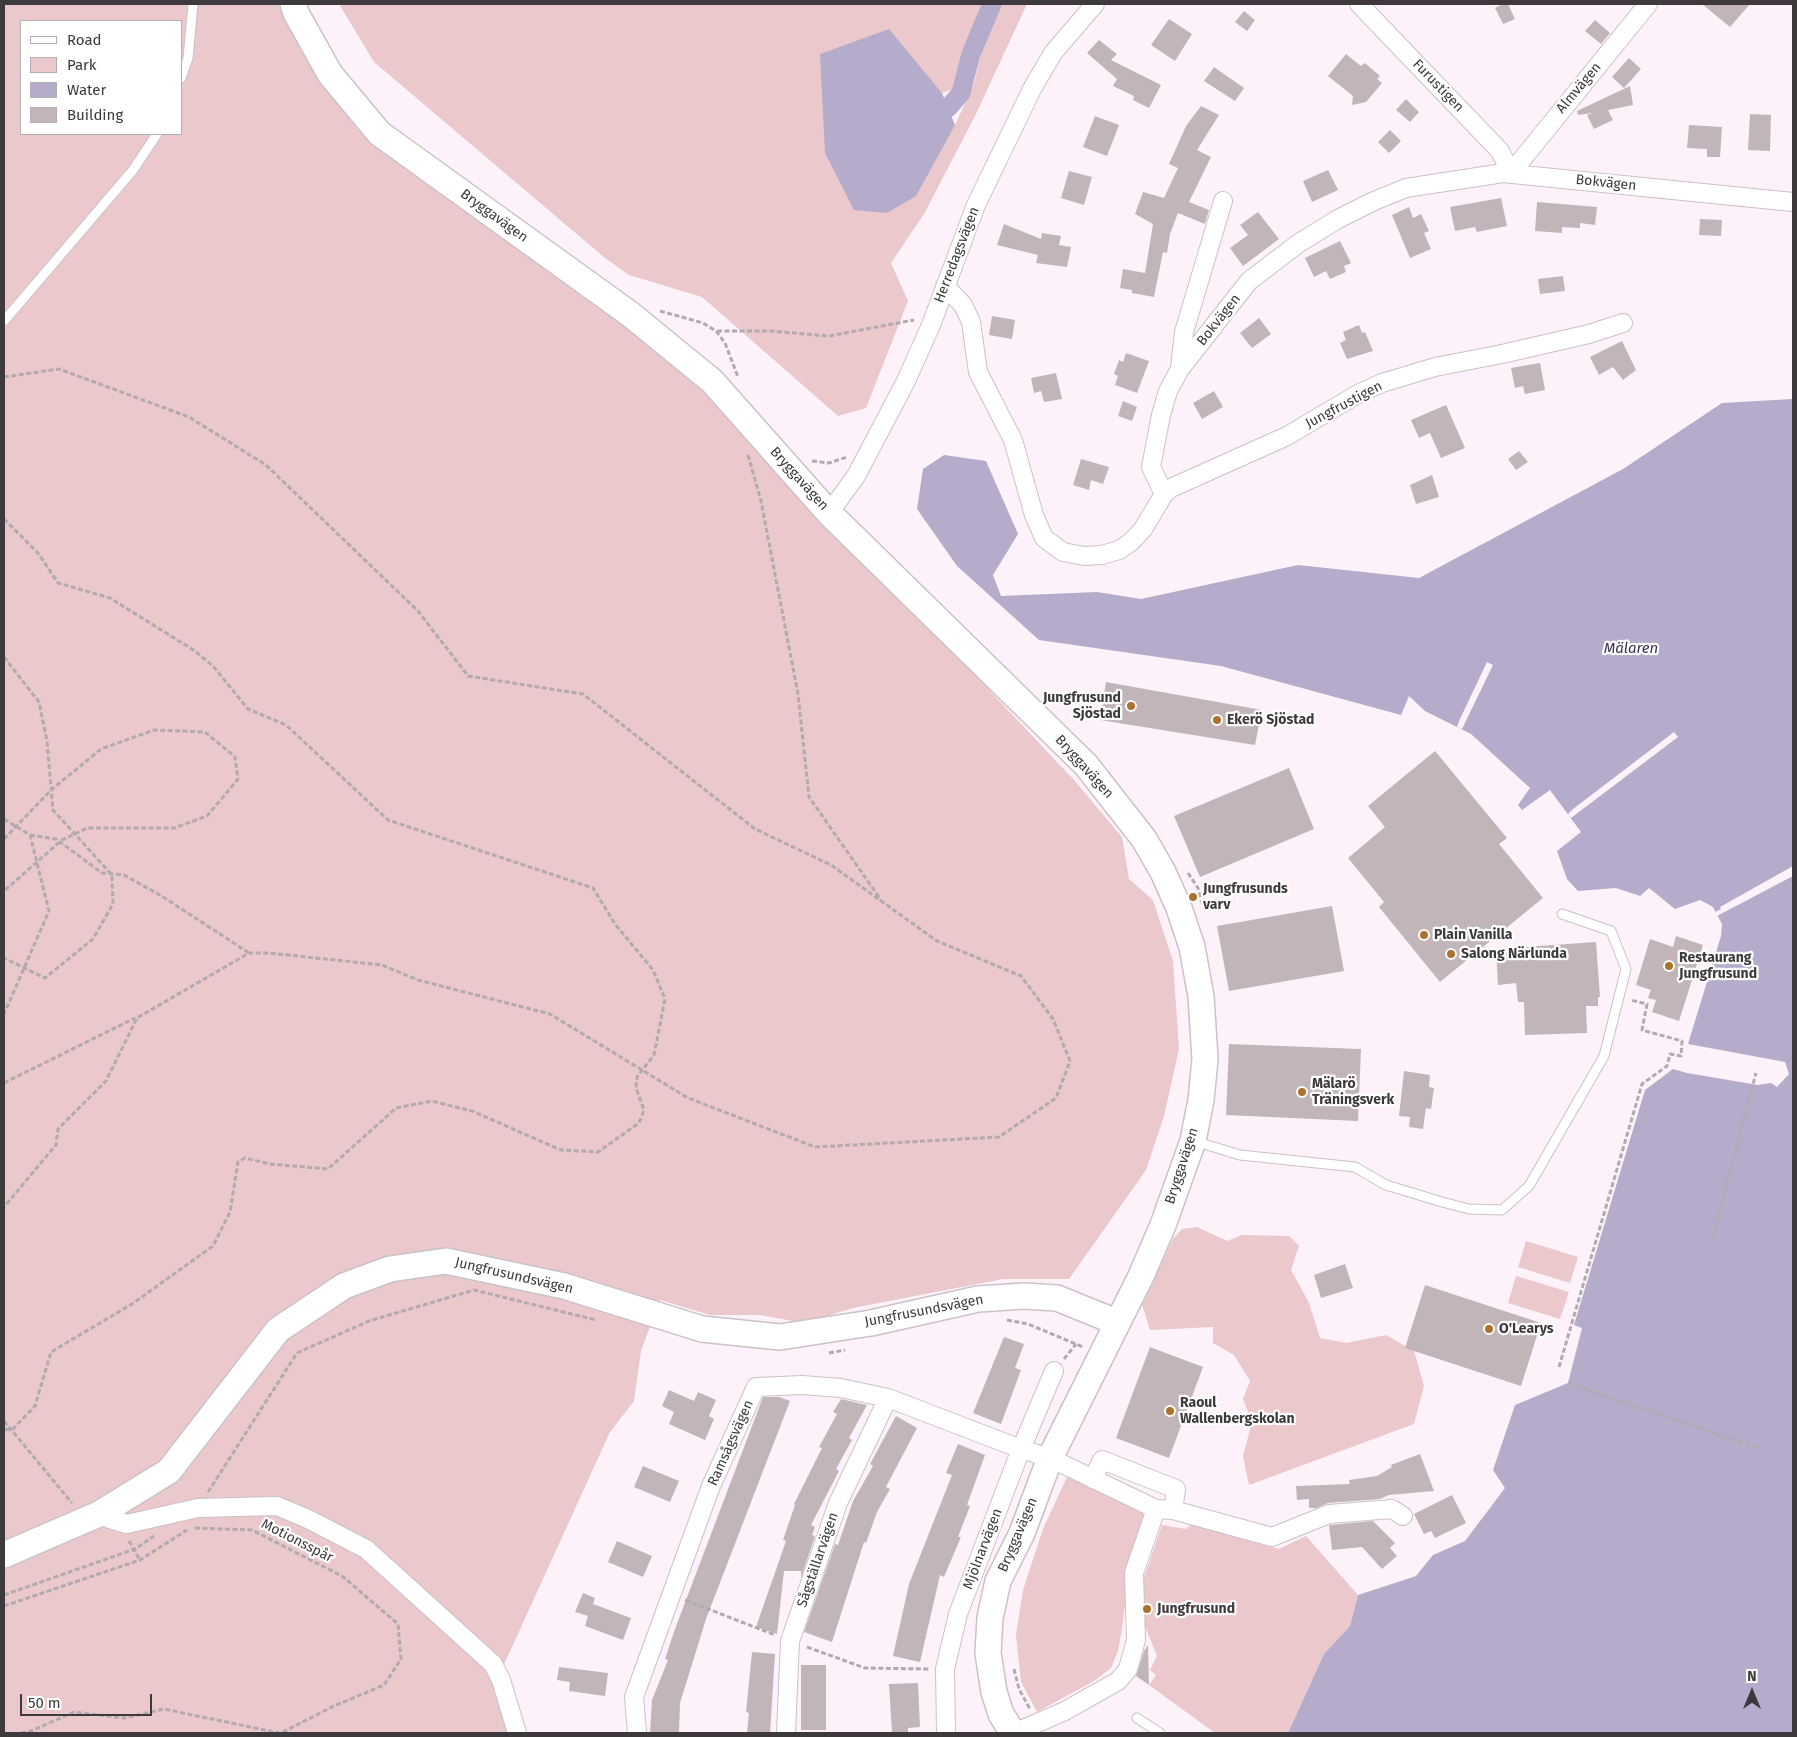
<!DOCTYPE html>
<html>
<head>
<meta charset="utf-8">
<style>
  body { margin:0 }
  #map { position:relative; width:1797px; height:1737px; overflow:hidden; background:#fdf2fa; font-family:"Fira Sans",sans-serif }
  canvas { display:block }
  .frame { position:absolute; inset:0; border:5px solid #3e393d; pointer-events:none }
  .legend { position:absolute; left:20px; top:20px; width:162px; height:115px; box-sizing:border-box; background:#fff; border:1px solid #b2b0b1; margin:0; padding:6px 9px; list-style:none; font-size:15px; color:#3e393d }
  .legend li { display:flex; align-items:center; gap:10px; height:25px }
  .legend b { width:25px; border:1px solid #b2b0b1 }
  .north { position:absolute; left:1727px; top:1667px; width:50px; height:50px; -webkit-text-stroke:4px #fff; paint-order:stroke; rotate:0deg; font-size:14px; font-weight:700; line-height:20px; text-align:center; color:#3e393d }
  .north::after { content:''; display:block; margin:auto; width:18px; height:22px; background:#3e393d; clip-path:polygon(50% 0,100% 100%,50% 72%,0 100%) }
  .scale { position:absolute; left:20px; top:1694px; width:132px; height:22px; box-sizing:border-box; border:2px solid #3e393d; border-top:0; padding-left:6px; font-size:15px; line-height:18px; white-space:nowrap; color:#3e393d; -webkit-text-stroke:4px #fff; paint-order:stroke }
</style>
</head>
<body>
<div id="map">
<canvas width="1797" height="1737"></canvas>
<div class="frame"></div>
<ul class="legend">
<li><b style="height:6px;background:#fff"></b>Road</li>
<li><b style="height:14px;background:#eac8cb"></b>Park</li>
<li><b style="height:14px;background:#b4acca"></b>Water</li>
<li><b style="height:14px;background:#c2b5b9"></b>Building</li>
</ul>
<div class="north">N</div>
<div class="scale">50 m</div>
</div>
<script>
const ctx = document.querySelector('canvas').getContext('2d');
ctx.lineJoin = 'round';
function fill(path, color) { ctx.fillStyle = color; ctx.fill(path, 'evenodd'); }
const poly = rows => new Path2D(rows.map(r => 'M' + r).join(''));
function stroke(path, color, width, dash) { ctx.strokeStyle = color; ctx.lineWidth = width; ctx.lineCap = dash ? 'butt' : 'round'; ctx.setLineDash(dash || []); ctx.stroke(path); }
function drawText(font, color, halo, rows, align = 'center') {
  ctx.font = font + ' "Fira Sans",sans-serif'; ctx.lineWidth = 4.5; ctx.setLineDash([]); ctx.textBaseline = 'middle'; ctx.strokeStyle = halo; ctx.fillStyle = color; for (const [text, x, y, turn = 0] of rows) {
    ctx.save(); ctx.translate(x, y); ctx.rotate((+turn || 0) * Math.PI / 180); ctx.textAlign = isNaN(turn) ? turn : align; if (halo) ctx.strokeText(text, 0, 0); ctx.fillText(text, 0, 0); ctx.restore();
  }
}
const green = poly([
  [4,4,279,4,300,49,356,128,621,320,702,386,1074,780,1122,837,1129,879,1153,900,1173,961,1179,1049,1164,1116,1146,1170,1069,1279,1003,1279,853,1308,804,1323,760,1315,710,1315,660,1300,641,1351,634,1401,610,1432,496,1682,513,1733,4,1733],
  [21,21,181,21,181,134,21,134],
  [339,4,983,4,965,47,958,87,942,93,889,30,955,125,974,84,985,36,1000,4,1027,4,976,114,924,214,891,263,908,301,866,408,838,416,702,297,629,275,605,258,374,62],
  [1197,1227,1227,1241,1242,1235,1289,1236,1299,1246,1291,1270,1309,1303,1320,1338,1346,1343,1386,1335,1414,1351,1424,1386,1414,1424,1249,1485,1243,1456,1252,1422,1243,1399,1250,1381,1234,1355,1213,1343,1213,1327,1150,1330,1142,1304,1173,1239,1182,1229],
  [1526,1241,1578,1257,1570,1283,1518,1267],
  [1516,1276,1569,1292,1560,1319,1508,1303],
  [1067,1477,1148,1512,1147,1524,1131,1553,1122,1629,1118,1651,1111,1668,1094,1681,1037,1712,1021,1682,1016,1635,1023,1590,1043,1529],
  [1191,1524,1279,1549,1306,1536,1358,1595,1350,1626,1324,1654,1288,1733,1215,1733,1149,1685,1156,1675,1150,1670,1157,1656,1142,1619,1142,1583,1162,1525,1186,1529]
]);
const water = poly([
  [889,29,942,93,955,125,916,196,887,213,854,210,825,153,820,54],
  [1793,399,1793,1733,1288,1733,1324,1654,1350,1626,1358,1595,1416,1576,1433,1555,1465,1541,1505,1488,1493,1470,1515,1405,1568,1383,1582,1328,1574,1325,1645,1090,1673,1069,1687,1073,1758,1085,1771,1083,1777,1087,1789,1074,1785,1062,1688,1044,1721,936,1722,924,1713,907,1700,900,1675,909,1649,888,1640,896,1616,888,1578,891,1567,879,1557,851,1581,832,1550,790,1522,810,1518,805,1530,788,1471,734,1425,711,1409,696,1401,715,1221,666,1039,640,957,566,917,509,923,469,944,455,986,461,1018,534,993,575,1001,596,1097,592,1141,599,1298,565,1419,578,1623,469,1722,403]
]);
const pier = poly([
  [1487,662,1493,665,1462,729,1457,727,1460,719],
  [1674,732,1678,737,1571,818,1568,814,1573,809],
  [1793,866,1793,876,1717,916,1715,912,1721,909,1720,907]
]);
const canal = poly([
  [948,108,961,93,971,54,992,4]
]);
const building = poly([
  [1503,4,1508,4,1515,19,1503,24,1495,8],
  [1702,4,1750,4,1730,27],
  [1244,11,1255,20,1247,31,1235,22],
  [1169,19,1192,34,1175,61,1151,45],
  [1595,20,1610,33,1601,44,1585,31],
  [1099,40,1117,54,1111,60,1161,85,1149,108,1133,100,1134,96,1113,86,1117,79,1087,53],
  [1346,54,1361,66,1365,63,1380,76,1377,79,1382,83,1366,102,1352,105,1353,96,1328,76],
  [1629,58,1641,69,1624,88,1612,77],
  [1214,67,1244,88,1235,101,1204,81],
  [1630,86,1633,105,1608,110,1613,120,1594,129,1587,115,1593,113,1578,115,1577,111],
  [1406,99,1419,112,1410,122,1396,110],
  [1201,106,1219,115,1197,150,1211,157,1189,202,1209,210,1205,224,1178,213,1170,234,1167,253,1163,252,1154,297,1132,293,1132,290,1120,288,1123,269,1145,273,1153,224,1135,214,1143,192,1164,198,1178,168,1169,164,1186,126],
  [1750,114,1771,115,1770,151,1748,150],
  [1095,116,1119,125,1107,156,1083,147],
  [1689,125,1722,127,1720,157,1707,157,1707,149,1687,148],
  [1390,130,1401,141,1389,153,1378,142],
  [1328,170,1338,190,1312,202,1303,181],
  [1069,171,1092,177,1084,205,1061,198],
  [1501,198,1507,226,1477,232,1475,227,1455,231,1450,207],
  [1537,202,1597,207,1595,225,1580,223,1580,228,1562,227,1562,233,1535,231],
  [1409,207,1413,218,1421,214,1429,231,1424,233,1431,249,1410,258,1392,215],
  [1258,212,1279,239,1243,266,1230,248,1248,235,1240,225],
  [1700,219,1722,220,1721,236,1699,235],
  [1004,224,1041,239,1042,233,1061,236,1059,245,1071,247,1067,267,1036,263,1038,255,997,245],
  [1340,241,1351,263,1344,266,1346,272,1330,279,1326,271,1314,277,1305,258],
  [1563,276,1565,291,1540,294,1538,279],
  [992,316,1015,320,1012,339,989,335],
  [1259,318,1271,334,1252,348,1240,333],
  [1359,325,1362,333,1365,332,1373,351,1347,359,1340,343,1346,340,1343,332],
  [1622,341,1636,370,1623,380,1613,367,1599,375,1590,357],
  [1126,353,1149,361,1137,393,1115,385,1118,376,1114,374,1119,360,1123,362],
  [1540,363,1545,390,1525,394,1523,386,1515,388,1511,368],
  [1056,373,1062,399,1044,402,1041,391,1034,393,1031,378],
  [1214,391,1223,407,1202,419,1193,403],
  [1123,401,1137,407,1132,421,1118,416],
  [1446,405,1465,448,1441,458,1430,433,1419,438,1411,420],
  [1519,451,1528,462,1516,470,1508,459],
  [1081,459,1109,467,1103,484,1091,480,1089,490,1073,485],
  [1432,475,1439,497,1416,504,1410,485],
  [1106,682,1262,710,1255,745,1100,720],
  [1435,751,1507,838,1499,844,1543,898,1440,982,1379,907,1384,902,1348,858,1385,827,1368,806],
  [1289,768,1314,829,1200,877,1174,816],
  [1332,906,1344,971,1229,991,1217,926],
  [1676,936,1703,945,1679,1021,1652,1012,1656,1000,1648,998,1651,990,1636,985,1650,939,1673,947],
  [1596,942,1600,997,1598,997,1598,1006,1586,1006,1587,1033,1525,1035,1524,1002,1518,1002,1516,983,1498,985,1496,949],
  [1229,1044,1361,1049,1358,1121,1226,1115],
  [1404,1071,1430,1075,1429,1087,1434,1088,1431,1109,1426,1108,1423,1129,1409,1127,1410,1117,1399,1116],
  [1345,1264,1353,1288,1321,1298,1314,1275],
  [1425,1285,1541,1323,1521,1386,1405,1348],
  [1004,1337,1024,1344,1015,1368,1021,1370,1001,1424,973,1413],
  [1150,1347,1203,1367,1169,1458,1116,1438],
  [669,1390,694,1401,698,1392,716,1400,709,1416,714,1419,705,1440,669,1424,674,1412,662,1406],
  [763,1397,779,1397,790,1401,706,1619,680,1703,679,1733,650,1733,652,1700,668,1660,665,1659,675,1629],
  [841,1399,867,1405,849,1438,852,1440,836,1469,839,1471,811,1525,815,1527,812,1535,815,1536,801,1578,801,1571,784,1571,777,1634,756,1627,786,1541,783,1540,795,1505,794,1504,822,1448,819,1447,837,1414,833,1412],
  [896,1416,917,1428,886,1487,890,1489,877,1512,866,1543,864,1542,832,1642,804,1632,835,1544,838,1545,853,1501,873,1466,870,1464],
  [958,1444,985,1455,967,1505,970,1506,958,1537,961,1537,944,1577,940,1575,920,1662,893,1656,909,1584,952,1475,946,1473],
  [1420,1454,1434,1491,1389,1495,1380,1499,1328,1503,1317,1508,1309,1508,1309,1499,1297,1500,1296,1486,1350,1484,1349,1480,1377,1476,1392,1467,1391,1465],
  [643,1466,679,1481,670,1502,634,1487],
  [1452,1495,1466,1523,1435,1538,1431,1531,1424,1534,1414,1514],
  [1373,1521,1395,1543,1390,1548,1397,1556,1382,1569,1362,1547,1332,1550,1329,1525],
  [617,1541,652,1556,643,1577,608,1562],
  [583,1593,595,1598,593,1604,631,1618,623,1640,585,1626,588,1616,575,1612],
  [1148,1645,1149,1685,1136,1676,1144,1651],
  [752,1652,775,1654,770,1733,747,1733,749,1713,746,1712],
  [801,1665,826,1665,826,1730,801,1730],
  [559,1667,608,1673,605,1696,569,1691,570,1682,557,1680],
  [918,1683,920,1727,908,1728,908,1733,892,1733,889,1684]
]);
const path = poly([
  [660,311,703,323,716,331,725,343,738,377],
  [717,331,770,331,829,336,914,320],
  [4,377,59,369,189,417,266,465,418,611,468,676,583,694,755,829,831,865,937,941,1021,976,1053,1019,1070,1061,1056,1098,999,1137,815,1147,688,1098,550,1014,418,980,382,965,269,953,249,953,137,1018,106,1081,58,1129,56,1145,4,1207],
  [748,455,761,501,798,694,809,797,881,900],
  [812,461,829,463,847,457],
  [4,519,38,553,58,583,110,598,195,651,213,666,248,709,286,725,388,820,593,888,615,924,653,970,665,999,654,1055,637,1077,636,1088,644,1110,639,1123,598,1152,561,1150,472,1111,432,1101,396,1108,328,1169,270,1164,245,1158,238,1162,230,1212,213,1246,132,1304,51,1352,35,1406,12,1430,4,1429],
  [4,657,39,702,47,741,53,810,112,875,113,904,93,939,45,978,4,958],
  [4,819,30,835,49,911,4,1014],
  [30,835,56,839,102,873,124,875,160,895,249,953],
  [4,839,51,790,101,749,154,730,205,732,235,757,238,779,207,816,174,828,87,828,62,840,4,891],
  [1188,873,1198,888,1202,903],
  [4,1083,135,1018],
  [1713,1236,1756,1073],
  [1007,1320,1028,1324,1083,1347],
  [829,1353,845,1350],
  [1064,1359,1076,1344],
  [1559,1367,1642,1084,1667,1066,1670,1054,1681,1056,1682,1041,1642,1030,1647,1004,1630,1000],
  [1568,1383,1760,1449],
  [4,1421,72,1503],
  [208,1492,297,1353,369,1321,474,1290,596,1320],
  [195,1528,252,1530,342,1576,398,1624,401,1659,384,1685,334,1706,281,1733],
  [129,1541,140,1560],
  [4,1595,135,1549,154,1536],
  [685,1600,775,1635],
  [4,1606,140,1560,187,1530],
  [807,1647,865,1668,929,1669],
  [1014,1669,1019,1689,1030,1709],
  [21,1733,31,1731,74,1712,124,1718,164,1709,279,1733]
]);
const lane = poly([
  [181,78,188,58,193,4],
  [4,321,133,170,157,134],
  [1194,1141,1240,1155,1355,1167,1386,1185,1442,1202,1469,1209,1502,1210,1529,1186,1604,1056,1626,969,1611,931,1562,914],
  [1137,1718,1160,1733]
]);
const street = poly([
  [1359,4,1500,151,1511,173,1648,4],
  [945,286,963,305,971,322,978,372,1013,440,1034,515,1044,538,1063,552,1084,556,1102,555,1119,550,1131,542,1143,529,1164,494,1171,488,1287,436,1358,394,1382,383,1435,367,1502,354,1589,334,1623,323],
  [1180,368,1184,332,1223,201],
  [1164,494,1151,467,1161,415,1168,391,1180,369,1249,281,1299,243,1338,219,1374,201,1406,188,1503,173,1793,202],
  [829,513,856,476,906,381,931,325,976,205,1032,89,1053,53,1095,4],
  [1093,1479,1102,1460,1176,1489,1173,1510],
  [106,1510,110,1519,127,1524,198,1508,277,1506,308,1519,366,1549,493,1664,501,1680,517,1733],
  [637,1733,634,1697,711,1486,756,1387,802,1385,841,1388,888,1398,1021,1449,1050,1458,1156,1509,1173,1510,1272,1537,1329,1514,1392,1509,1403,1516],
  [786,1733,790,1641,838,1503,888,1398],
  [946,1733,945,1669,958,1614,1021,1449,1054,1371],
  [1014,1733,1065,1711,1118,1681,1128,1669,1136,1640,1134,1573,1156,1509]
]);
const secondary = poly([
  [293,4,296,13,330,74,379,133,630,314,712,381,829,513,1086,765,1144,839,1163,872,1179,908,1192,947,1201,996,1205,1059,1201,1100,1193,1141,1163,1225,1141,1276,1050,1458,1022,1533,998,1581,990,1618,988,1653,994,1692,1001,1714,1013,1733],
  [4,1555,99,1514,169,1471,278,1330,344,1286,390,1269,446,1261,564,1286,702,1329,780,1337,871,1323,978,1299,1024,1296,1057,1298,1116,1322]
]);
const markers = [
  [1131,706,5,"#a9732e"],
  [1217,720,5,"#a9732e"],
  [1193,897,5,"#a9732e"],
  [1424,935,5,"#a9732e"],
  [1451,954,5,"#a9732e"],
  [1669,966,5,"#a9732e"],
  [1302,1092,5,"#a9732e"],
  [1489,1329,5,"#a9732e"],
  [1170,1411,5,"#a9732e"],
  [1147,1609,5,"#a9732e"]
];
const streetNames = [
  ["Furustigen",1438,86,46],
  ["Almvägen",1579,88,-50],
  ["Bokvägen",1606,183,6],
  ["Bryggavägen",494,216,36],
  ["Herredagsvägen",957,255,-69],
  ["Bokvägen",1219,320,-52],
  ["Jungfrustigen",1344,405,-28],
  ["Bryggavägen",799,479,48],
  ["Bryggavägen",1084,767,48],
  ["Bryggavägen",1182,1166,-72],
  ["Jungfrusundsvägen",514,1276,13],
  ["Jungfrusundsvägen",924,1311,-11],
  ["Ramsågsvägen",731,1443,-66],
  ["Bryggavägen",1018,1535,-67],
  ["Motionsspår",297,1541,27],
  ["Mjölnarvägen",983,1549,-69],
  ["Sågställarvägen",818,1560,-71]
];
const poiNames = [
  ["Jungfrusund",1121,698,"right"],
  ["Sjöstad",1121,714,"right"],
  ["Ekerö Sjöstad",1227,720],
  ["Jungfrusunds",1203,889],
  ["varv",1203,905],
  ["Plain Vanilla",1434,935],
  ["Salong Närlunda",1461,954],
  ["Restaurang",1679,958],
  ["Jungfrusund",1679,974],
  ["Mälarö",1312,1084],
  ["Träningsverk",1312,1100],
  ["O'Learys",1499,1329],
  ["Raoul",1180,1403],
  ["Wallenbergskolan",1180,1419],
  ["Jungfrusund",1157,1609]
];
const waterNames = [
  ["Mälaren",1631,649]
];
fill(green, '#eac8cb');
fill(water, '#b4acca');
fill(pier, '#fdf2fa');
stroke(canal, '#b4acca', 19);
fill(building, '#c2b5b9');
stroke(lane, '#cbc1c8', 11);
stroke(street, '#cbc1c8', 20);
stroke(secondary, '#cbc1c8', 28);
stroke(path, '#b3aab0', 3, [5, 2.5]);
stroke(lane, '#fff', 9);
stroke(street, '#fff', 18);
stroke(secondary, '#fff', 25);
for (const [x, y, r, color] of markers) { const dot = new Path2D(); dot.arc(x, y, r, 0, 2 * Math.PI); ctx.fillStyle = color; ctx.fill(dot); stroke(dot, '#fff', 2); }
drawText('14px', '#3e393d', '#fff', streetNames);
drawText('bold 14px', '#3e393d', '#fff', poiNames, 'left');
drawText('italic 15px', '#3d2f59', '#fff', waterNames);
</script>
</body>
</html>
